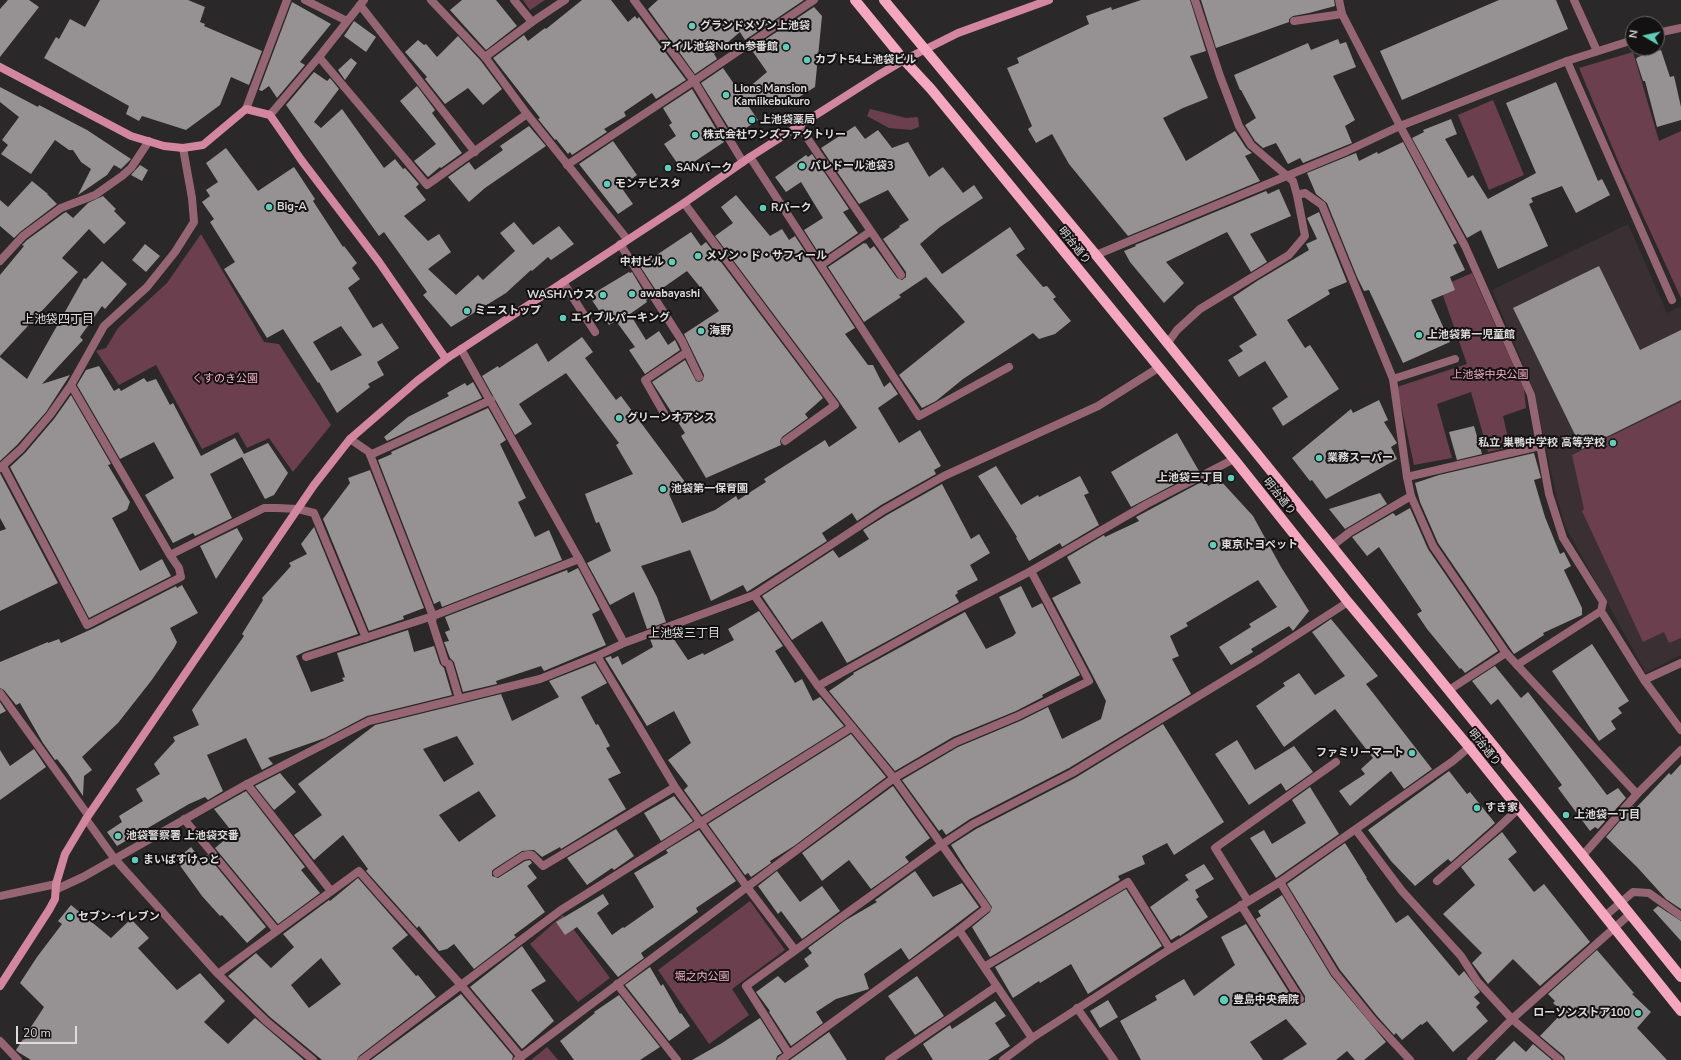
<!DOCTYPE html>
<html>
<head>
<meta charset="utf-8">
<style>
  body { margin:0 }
  #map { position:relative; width:1681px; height:1060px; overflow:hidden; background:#2b2829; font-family:"Nunito Sans",sans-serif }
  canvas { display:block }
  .north { position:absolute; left:1625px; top:16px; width:40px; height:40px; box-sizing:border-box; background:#131112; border:1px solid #646263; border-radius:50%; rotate:279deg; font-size:11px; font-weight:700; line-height:16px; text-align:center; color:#dedcdd }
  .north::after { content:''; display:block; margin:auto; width:14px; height:18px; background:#5eceb8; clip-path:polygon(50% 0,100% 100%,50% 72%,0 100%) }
  .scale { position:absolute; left:16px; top:1026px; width:61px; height:18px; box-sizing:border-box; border:2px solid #dedcdd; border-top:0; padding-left:5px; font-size:12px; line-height:14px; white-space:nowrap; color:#dedcdd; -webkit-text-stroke:3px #131112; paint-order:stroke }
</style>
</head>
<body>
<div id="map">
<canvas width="1681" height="1060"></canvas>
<div class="north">N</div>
<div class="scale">20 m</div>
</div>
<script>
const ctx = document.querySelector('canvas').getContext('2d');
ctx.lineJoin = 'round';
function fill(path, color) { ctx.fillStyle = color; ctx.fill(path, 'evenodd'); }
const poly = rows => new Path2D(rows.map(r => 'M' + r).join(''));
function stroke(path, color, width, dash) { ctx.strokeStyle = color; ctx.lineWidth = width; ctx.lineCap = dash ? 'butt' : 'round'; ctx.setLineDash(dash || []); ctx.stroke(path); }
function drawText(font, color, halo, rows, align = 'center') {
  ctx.font = font + ' "Nunito Sans","Noto Sans JP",sans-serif'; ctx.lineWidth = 4; ctx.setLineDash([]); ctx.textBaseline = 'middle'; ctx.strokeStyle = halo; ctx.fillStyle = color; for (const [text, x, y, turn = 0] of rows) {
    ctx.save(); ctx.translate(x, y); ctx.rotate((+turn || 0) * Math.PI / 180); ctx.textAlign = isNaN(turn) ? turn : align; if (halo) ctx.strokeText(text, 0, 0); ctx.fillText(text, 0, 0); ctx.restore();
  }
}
const built = poly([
  [1628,224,1667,313,1681,306,1681,655,1646,673,1565,526,1556,495,1534,391,1492,290]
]);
const green = poly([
  [523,0,545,0,530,10],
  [1633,52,1659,141,1681,131,1681,298,1621,168,1579,68],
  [1493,100,1524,175,1489,190,1458,115],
  [870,109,906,118,918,117,919,127,911,130,889,128,867,116],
  [201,234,264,342,279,344,331,425,293,472,269,438,247,448,238,432,202,449,156,365,119,385,96,351,106,348,118,328,167,283],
  [1472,273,1524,389,1526,408,1503,416,1510,447,1488,452,1471,392,1437,404,1452,458,1414,465,1397,387,1467,364,1440,287],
  [1681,402,1681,638,1669,643,1664,632,1643,642,1582,511,1584,509,1572,455],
  [750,901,785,950,732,989,749,1015,709,1044,658,970],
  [563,915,610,978,578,1002,530,944],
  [547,1047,558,1060,531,1060]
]);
const building = poly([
  [8,0,29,0,39,7,0,57,0,9],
  [100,0,188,0,205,7,200,22,205,24,204,26,262,51,249,85,231,77,220,105,186,130,142,116,139,121,126,114,129,106,44,58,56,37,59,39,70,19,85,27],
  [462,0,496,0,517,26,486,50,450,10],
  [582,0,611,0,628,22,635,16,637,19,639,17,686,80,656,99,652,93,624,112,626,116,604,129,607,132,572,155,570,152,568,154,556,139,555,140,538,119,540,118,493,58,524,35,528,41,545,28,546,29],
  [658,0,804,0,745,40,740,32,714,54,717,59,695,74,648,9],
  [1141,0,1190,0,1206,51,1190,56,1208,98,1183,108,1163,118,1186,161,1235,131,1246,148,1252,153,1245,156,1260,181,1128,236,1069,164,1052,134,1036,143,1028,129,1032,126,1007,68,1019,63,1017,58,1089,24,1086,16,1111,7,1112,10],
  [1201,0,1334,0,1335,6,1309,13,1293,16,1289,19,1289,22,1216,48],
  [1499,0,1556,0,1568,29,1402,100,1380,51],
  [292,2,331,24,300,62,305,65,277,98,269,86,262,91,259,90],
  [814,7,822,16,815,87,791,102,777,105,743,98,758,120,734,136,701,83,723,68,741,94,767,72,751,49],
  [354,21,376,37,366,52,344,36],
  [458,36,481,61,502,89,483,105,468,88,445,104,425,79,427,77,405,52,418,40,424,45,426,44,437,57],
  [1338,39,1340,44,1346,42,1356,67,1333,76,1355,120,1345,126,1352,143,1303,163,1300,158,1288,164,1276,143,1263,148,1255,141,1245,125,1256,118,1241,90,1240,90,1234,75,1308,43,1311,50],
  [1661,50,1670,77,1674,76,1681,107,1681,120,1657,127,1645,81,1643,81,1636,59,1638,57],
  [351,58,357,63,345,80,338,70],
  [314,72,327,81,330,78,339,89,314,122,321,128,342,109,384,168,395,159,403,169,405,168,419,184,416,187,426,200,404,216,428,241,439,234,451,252,428,269,456,295,478,275,483,280,515,251,500,233,514,222,533,245,559,226,574,244,551,260,548,257,532,271,531,270,506,293,451,327,423,295,427,292,384,232,379,236,286,105],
  [1556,82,1598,181,1602,179,1610,195,1576,213,1562,186,1531,198,1533,202,1529,204,1548,246,1498,269,1481,230,1467,238,1412,138,1424,132,1423,130,1451,119,1457,134,1445,139,1468,178,1473,175,1488,199,1536,173,1506,103],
  [417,86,435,110,432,113,462,153,441,168,440,167,428,177,414,161,436,144,400,101],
  [0,87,38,107,39,105,87,130,131,159,121,169,114,165,107,175,78,195,91,169,81,162,73,150,69,150,55,140,31,174,1,154,8,145,2,140,19,117,0,102],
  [692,89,724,142,682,170,664,144,676,136,669,125,672,123,663,108],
  [529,126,546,146,485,188,469,202,448,177,469,162,475,170,503,150,500,146],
  [855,126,865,139,878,130,892,148,908,142,929,177,943,167,963,193,974,185,983,198,940,227,920,244,942,274,1010,227,1025,249,1016,255,1043,287,1047,286,1056,297,1053,299,1071,321,1055,334,1039,339,1033,333,963,379,936,401,922,408,899,375,965,322,926,277,899,295,901,297,864,322,828,267,864,243,865,244,866,243,870,249,874,246,897,278,902,280,906,277,906,272,883,239,900,227,899,226,909,220,888,190,859,204,821,148],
  [613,141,637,175,621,187,633,204,618,214,579,164],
  [1403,142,1457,243,1453,245,1465,270,1450,277,1455,290,1431,300,1450,342,1403,363,1369,290,1364,291,1357,277,1327,203,1316,194,1307,173,1356,153,1359,161,1377,152,1378,154],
  [226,148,258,191,294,167,315,199,313,201,343,247,344,246,357,263,352,268,360,279,348,288,373,328,382,323,399,348,377,362,384,375,368,384,370,387,337,413,319,382,318,383,283,329,267,338,224,269,235,262,210,222,214,219,202,202,210,196,206,190,218,182,206,163],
  [341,326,362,355,331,371,313,342],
  [812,154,849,209,843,212,858,233,822,258,804,230,823,218,801,182,786,192,775,177,806,155,808,157],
  [140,165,148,170,142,181,131,175],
  [32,181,48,194,47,194,57,204,20,232,14,238,0,226,0,200,8,207],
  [1279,189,1291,216,1250,234,1267,262,1251,272,1227,232,1166,262,1184,283,1164,303,1130,262,1124,251,1136,246,1135,245,1266,191,1268,194],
  [736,195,770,236,782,229,789,240,795,236,855,328,845,334,868,365,873,365,884,387,890,382,898,394,878,408,899,443,920,430,941,466,934,470,936,474,881,505,857,521,852,513,822,533,827,541,747,592,743,585,711,601,690,550,641,566,657,597,666,622,647,629,634,592,610,605,587,563,611,551,599,522,596,523,585,494,633,474,616,445,619,443,566,373,519,404,532,424,515,435,482,376,498,366,499,368,537,343,548,362,582,337,593,352,585,358,616,400,621,396,688,486,669,494,682,523,715,510,736,496,738,500,766,482,764,479,825,440,829,447,857,428,838,400,715,236,733,223,721,207],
  [103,196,116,209,114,211,126,223,104,244,89,229,62,258,78,272,0,356,0,275,24,246,22,245,27,240,64,213,66,212,73,218,88,203],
  [1319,212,1347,282,1328,290,1330,294,1287,320,1305,348,1310,345,1339,389,1283,426,1272,408,1288,397,1265,361,1239,377,1228,360,1243,351,1239,346,1257,335,1233,297,1257,281,1309,250,1306,244,1317,239,1307,218],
  [691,232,701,246,706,242,823,398,805,414,808,418,782,437,780,441,781,445,706,478,681,436,685,433,652,382,685,360,696,381,699,382,703,380,704,375,684,334,719,311,701,286,700,287,687,271,657,292,640,266],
  [145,244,160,256,146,272,132,260],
  [102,261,127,284,105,309,102,306,80,337,83,340,42,384,70,375,46,412,17,445,0,461,0,357,27,379,84,278,86,279],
  [1599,266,1640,350,1681,330,1681,400,1582,449,1513,308],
  [629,272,630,273,632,272,648,299,646,300,647,302,630,314,646,340,659,331,668,345,675,340,680,350,645,374,629,350,635,347,616,321,609,325,589,296],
  [99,366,114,391,119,388,121,391,144,378,147,382,156,379,170,405,173,403,201,456,235,438,244,454,268,443,288,473,274,495,265,499,242,457,210,474,232,518,195,536,193,533,173,543,145,495,174,478,154,442,120,459,77,385,86,370],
  [473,382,482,398,387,441,384,437,408,417,449,396,447,393,465,383,467,386],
  [71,395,111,464,108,465,130,502,127,510,112,518,140,571,162,559,171,576,89,618,10,467,25,453,54,419],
  [1379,400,1388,420,1384,422,1397,443,1391,447,1397,459,1326,499,1312,480,1310,481,1292,458,1351,409,1353,413],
  [488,408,506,440,500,444,526,498,518,502,535,537,549,530,562,560,442,607,440,601,434,604,378,460,392,454,391,452],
  [1474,426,1482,454,1457,460,1449,432],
  [1177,433,1199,471,1131,507,1111,472],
  [1534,453,1541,478,1534,480,1545,517,1560,554,1564,552,1571,566,1564,570,1582,608,1582,615,1543,633,1544,635,1514,654,1438,543,1420,502,1415,483,1439,475],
  [996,466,1021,505,1038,495,1039,497,1080,476,1089,493,1084,495,1099,525,1062,547,1060,543,1029,561,1016,538,1017,537,978,476],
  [370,470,424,608,403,616,404,619,369,631,323,519,350,483,348,478],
  [0,473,58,583,0,611,0,531,6,529,0,518],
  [1205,480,1208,486,1220,480,1253,516,1281,567,1309,611,1293,631,1289,626,1251,649,1253,652,1231,665,1219,647,1251,627,1249,624,1277,607,1258,580,1186,623,1188,626,1170,636,1179,656,1172,659,1191,694,1069,768,970,819,946,835,942,829,939,831,902,780,958,747,1020,721,1048,707,1062,739,1101,719,1106,701,1052,598,1081,583,1067,557,1104,535,1105,537,1139,521,1136,517],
  [942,484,971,539,979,534,990,553,970,565,978,580,957,591,958,593,955,595,959,602,847,663,822,621,792,640,762,596,833,550,839,558,869,539,863,530,887,515],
  [1380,493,1387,504,1345,529,1329,509],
  [1410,508,1428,549,1498,651,1465,673,1461,668,1460,669,1427,629,1417,614,1422,611,1379,547,1367,556,1352,537,1393,513,1396,516],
  [314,527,358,634,304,652,296,656,311,692,344,681,342,678,345,677,337,653,408,630,414,652,434,646,440,664,444,668,452,695,367,716,325,738,268,758,273,764,262,770,246,738,207,755,223,791,208,800,205,797,189,804,117,846,107,832,122,822,119,816,143,801,136,789,160,774,154,764,175,741,173,737,199,725,192,710,244,636,242,634,263,600,262,598,291,566,289,563,307,554,301,544],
  [237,528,243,539,216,579,200,546],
  [578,568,600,610,592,614,606,645,544,671,541,666,496,681,497,684,463,692,454,662,450,658,444,642,449,641,445,632,450,630,445,617,567,570,568,573],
  [182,585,198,613,170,628,177,642,174,648,151,681,118,723,82,757,92,770,84,776,83,796,67,772,57,759,55,760,43,743,20,703,16,705,4,690,0,688,0,662,48,642,48,643,59,639,61,643,94,628,176,586,177,588],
  [1021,586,1032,608,1042,603,1080,675,1042,695,1043,697,1016,711,953,737,895,771,829,691,854,674,853,673,965,612,986,649,1013,636,1016,633,999,597],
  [759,611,783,646,775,651,795,683,802,679,813,701,820,697,844,726,702,815,684,790,688,786,668,760,691,743,674,711,647,726,605,658,611,656,612,659,618,656,622,665,653,647,650,639,669,632,688,660,703,653,704,655,734,640,728,629],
  [1331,619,1378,676,1366,684,1432,769,1404,789,1391,771,1350,806,1339,791,1365,774,1361,769,1373,758,1335,709,1284,747,1256,706,1285,686,1283,683,1299,673,1315,695,1345,676,1312,632],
  [1592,644,1629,701,1618,708,1622,713,1611,721,1616,729,1599,741,1552,671],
  [595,663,607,683,581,697,596,725,598,724,610,746,606,748,621,773,608,779,626,809,561,849,560,847,542,857,534,850,522,851,494,869,492,871,492,876,498,878,525,861,530,860,532,863,528,866,537,878,527,886,545,912,514,935,516,937,474,969,454,944,447,949,439,951,419,926,417,928,366,871,368,869,343,835,314,860,294,835,322,815,298,784,375,725,501,694,512,721,559,697,549,681],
  [457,736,474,764,444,782,423,749],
  [479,791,496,816,459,842,439,815],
  [1495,666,1521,698,1528,692,1607,795,1618,788,1626,798,1598,829,1595,827,1590,831,1558,788,1562,785,1498,699,1491,705,1472,681],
  [0,702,6,711,0,714],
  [1163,724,1224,822,1174,855,1167,843,1142,856,1145,864,1118,876,1120,880,990,957,972,927,990,912,992,907,966,869,951,845,976,829,1075,778],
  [851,734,886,777,794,846,770,861,771,863,751,877,748,873,745,875,708,824],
  [1237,740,1255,770,1294,746,1313,772,1286,791,1281,783,1249,805,1215,754],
  [34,749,46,767,0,800,0,750,10,766],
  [1681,764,1681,909,1666,899,1637,867,1606,837,1633,806,1635,809,1669,773,1671,775],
  [1449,771,1467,794,1470,792,1495,823,1451,862,1448,859,1415,886,1391,861,1368,830],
  [280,773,296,792,274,810,255,786],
  [893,786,930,838,905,857,909,862,871,889,849,860,822,881,802,853],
  [1310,787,1339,834,1276,878,1250,838,1264,830,1272,844,1306,823,1292,800],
  [246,791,305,867,301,870,320,893,278,924,215,848,233,833,214,809],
  [674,796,693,821,661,841,644,813],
  [616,829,634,856,614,870,612,868,587,885,567,858],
  [699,830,736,881,696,908,698,912,641,953,644,958,618,977,577,927,565,935,556,922,603,894,609,904,597,913,612,935,623,927,624,928,654,907,634,873,668,853,666,850],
  [1502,832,1517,852,1508,859,1534,892,1544,884,1590,942,1540,986,1513,959,1488,984,1472,963,1482,953,1443,914,1475,885,1461,867],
  [1345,843,1367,878,1366,878,1396,923,1408,915,1459,976,1464,971,1480,992,1474,997,1480,1003,1476,1007,1488,1021,1453,1052,1427,1021,1422,1025,1421,1024,1402,1040,1396,1033,1394,1035,1377,1016,1340,970,1287,884],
  [191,847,201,860,207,855,266,927,247,943,222,915,220,916,202,896,176,860],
  [1204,864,1214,879,1195,890,1199,897,1196,899,1208,917,1180,936,1179,935,1171,940,1150,907,1188,880,1190,882,1185,875],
  [777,871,800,902,822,886,840,911,802,939,781,911,778,914,758,886],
  [915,871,933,897,962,883,979,907,909,960,901,948,864,974,869,989,836,999,816,1012,823,1023,791,1046,769,1012,770,1011,756,992,778,976,785,983,809,966,804,959,812,953,808,948,846,920,877,902,875,900,878,898],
  [358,878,408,935,392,948,416,976,418,975,436,997,359,1056,357,1060,322,1060,270,1017,228,976,256,953,271,968,294,947,283,934,329,900,330,901],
  [321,958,341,984,309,1008,291,985],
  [1126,889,1162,946,1088,994,1071,964,1040,983,1039,981,1013,998,995,967],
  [1282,895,1331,976,1386,1042,1364,1060,1355,1060,1347,1051,1336,1060,1282,1060,1307,1044,1286,1019,1250,1042,1263,1060,1141,1060,1120,1021,1157,1000,1155,996,1184,979,1194,996,1235,965,1221,937,1246,924,1295,1002,1300,1004,1305,1002,1305,996,1256,919,1261,916,1258,911],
  [71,905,111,938,131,919,149,938,138,948,177,990,200,973,225,1001,204,1022,228,1044,255,1018,304,1060,31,1060,18,1052,16,1050,44,1007,20,983,37,957,62,924,58,921],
  [1658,906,1681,921,1681,941,1653,910],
  [522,946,546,981,531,990,554,1021,522,1049,470,987],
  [1597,950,1634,993,1632,994,1651,1012,1637,1028,1667,1060,1565,1060,1564,1056,1540,1036,1563,1012,1553,1003,1555,1001,1548,994],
  [650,967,661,986,663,984,680,1014,681,1013,690,1026,669,1041,625,985],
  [917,976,944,1016,915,1035,888,996],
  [461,994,513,1056,512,1060,371,1060],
  [619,995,660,1047,640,1060,574,1060,560,1041,595,1013,594,1012],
  [1108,1000,1118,1017,1100,1028,1090,1011],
  [995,1001,1006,1016,995,1023,1010,1046,988,1060,933,1060,923,1044,950,1025,952,1029],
  [760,1018,782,1053,777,1056,776,1060,692,1060,722,1043],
  [829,1032,847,1060,790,1060],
  [1514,1041,1526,1052,1533,1044,1552,1060,1495,1060]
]);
const lane = poly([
  [1574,0,1597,51],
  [360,5,475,152],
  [1294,21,1342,14],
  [485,57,532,22],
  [1567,61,1672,300],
  [246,109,287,0],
  [799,126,901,275],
  [1400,126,1465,246,1531,395,1549,494,1563,538,1603,602,1601,611,1644,680],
  [750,157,919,416,1009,367],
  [567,165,694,81],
  [684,203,835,405,785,441],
  [620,244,682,341,699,377],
  [0,261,23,236,61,208,95,195,122,176,131,168,149,141],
  [821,265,871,231],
  [563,282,595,332],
  [1393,379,1455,359],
  [665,415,645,380,687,352],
  [350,439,369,452,433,616,432,622,445,662,449,664,459,698],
  [370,455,491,400],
  [3,466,87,625,181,577,179,568,170,555,71,385],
  [0,468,21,449,50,415,71,385,104,326,147,287,175,252,194,222,192,198,183,148],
  [1407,477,1540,446],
  [1411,496,1433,546,1506,653],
  [170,555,264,508,277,508,298,509,314,513,366,638],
  [754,595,818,686,852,727],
  [1601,611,1517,665,1637,794],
  [306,657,433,616,579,559],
  [1681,663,1644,680,1681,730],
  [894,778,987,908,959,930],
  [247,784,331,891],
  [184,819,276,930],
  [497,873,523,856,528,855,532,855,543,866,675,787],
  [1437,881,1497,829,1518,809],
  [1280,882,1335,973,1373,1020,1410,1060],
  [747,887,894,778,956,742,1018,716,1089,681,1031,571,944,616,818,686],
  [380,895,461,985,521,1057],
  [1248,901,1215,848,1336,762],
  [1241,905,1300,999],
  [617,984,677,1060],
  [1077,1008,1114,1060],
  [1512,1019,1560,1060],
  [362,1060,461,985]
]);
const street = poly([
  [305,0,347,21],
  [431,0,485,57,527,114,627,239],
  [514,0,532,22,565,0],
  [634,0,694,81,743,162],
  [1339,0,1342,14,1400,126],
  [1657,33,1681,28],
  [319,57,427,185,527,114],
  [694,81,814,0],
  [270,115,319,57,364,0],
  [1297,195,1305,193,1322,205,1393,379,1407,477,1411,496,1350,532,1332,546],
  [1096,255,1347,151,1400,126,1567,61,1633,40],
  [1167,344,1177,330,1200,309,1289,255,1305,236,1297,195,1293,181,1251,145,1239,126,1220,76,1195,0],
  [461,349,579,559,624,643],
  [1031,571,1147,504,1234,459],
  [597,656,675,787,747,887,795,950],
  [1449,690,1506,653,1517,665],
  [0,693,88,815],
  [86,819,114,858,218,974,266,1021,313,1060],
  [1356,830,1402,891,1461,956,1477,981,1512,1019],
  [1583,855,1637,794,1681,750],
  [57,889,83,877,247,784,369,721,540,679,597,656,624,643,754,595,884,510,944,476,1098,406,1158,368],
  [0,896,56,884],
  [1605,916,1633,892,1649,893,1681,916],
  [984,967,1128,882,1170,949],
  [218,974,359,871,380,895],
  [461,985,561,910,852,727,894,778],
  [0,1041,18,1060],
  [789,1054,746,986,941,845,973,824,1072,773,1261,658,1348,602],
  [517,1060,747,887],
  [781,1060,959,930,1032,1038],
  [889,1060,997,986],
  [1003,1060,1032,1038,1170,949,1280,882,1453,761,1485,734],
  [1471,1060,1512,1019,1630,914]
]);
const secondary = poly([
  [0,67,131,136,164,146,183,148,203,145,246,109,270,115,302,161,379,262,446,359],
  [0,986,49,910,55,899,56,884,65,854,86,819,314,485,350,439,417,381,446,359,684,203,750,157,877,76,904,60,958,33,1049,0]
]);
const primary = poly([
  [855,0,904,60,931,89,1234,459,1348,602,1469,747,1681,1011],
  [884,0,1096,255,1681,977]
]);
const markers = [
  [692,26,4,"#5eceb8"],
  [786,47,4,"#5eceb8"],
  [807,60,4,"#5eceb8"],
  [726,95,4,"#5eceb8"],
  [752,120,4,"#5eceb8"],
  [695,135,4,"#5eceb8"],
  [802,166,4,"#5eceb8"],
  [668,168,4,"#5eceb8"],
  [607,184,4,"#5eceb8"],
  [269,207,4,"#5eceb8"],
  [763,208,4,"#5eceb8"],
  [698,256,4,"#5eceb8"],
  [672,262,4,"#5eceb8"],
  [632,294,4,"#5eceb8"],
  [603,295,4,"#5eceb8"],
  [467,311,4,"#5eceb8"],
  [563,318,4,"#5eceb8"],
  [701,331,4,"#5eceb8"],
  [1419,335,4,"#5eceb8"],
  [619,418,4,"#5eceb8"],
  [1613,443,4,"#5eceb8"],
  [1319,458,4,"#5eceb8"],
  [1231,478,4,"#5eceb8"],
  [663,489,4,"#5eceb8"],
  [1213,545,4,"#5eceb8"],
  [1412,753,4,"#5eceb8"],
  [1477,808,4,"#5eceb8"],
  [1566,815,4,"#5eceb8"],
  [118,836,4,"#5eceb8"],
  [135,860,4,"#5eceb8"],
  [70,917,4,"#5eceb8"],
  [1224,1000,5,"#5eceb8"],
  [1638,1013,4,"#5eceb8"]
];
const poiNames = [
  ["グランドメゾン上池袋",700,26],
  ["アイル池袋North参番館",778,47,"right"],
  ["カブト54上池袋ビル",815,60],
  ["Lions Mansion",734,89],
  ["Kamiikebukuro",734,102],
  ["上池袋薬局",760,120],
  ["株式会社ワンズファクトリー",703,135],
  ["パレドール池袋3",810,166],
  ["SANパーク",676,168],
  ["モンテビスタ",615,184],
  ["Big-A",277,207],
  ["Rパーク",771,208],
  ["メゾン・ド・サフィール",706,256],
  ["中村ビル",664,262,"right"],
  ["awabayashi",640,294],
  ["WASHハウス",595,295,"right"],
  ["ミニストップ",475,311],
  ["エイブルパーキング",571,318],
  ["海野",709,331],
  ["上池袋第一児童館",1427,335],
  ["グリーンオアシス",627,418],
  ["私立 巣鴨中学校 高等学校",1605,443,"right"],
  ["業務スーパー",1327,458],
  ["上池袋三丁目",1223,478,"right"],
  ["池袋第一保育園",671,489],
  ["東京トヨペット",1221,545],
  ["ファミリーマート",1404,753,"right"],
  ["すき家",1485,808],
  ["上池袋一丁目",1574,815],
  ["池袋警察署 上池袋交番",126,836],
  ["まいばすけっと",143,860],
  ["セブン-イレブン",78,917],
  ["豊島中央病院",1233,1000],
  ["ローソンストア100",1630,1013,"right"]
];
const streetNames = [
  ["明治通り",1074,246,51],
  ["明治通り",1279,497,51],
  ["明治通り",1484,748,51]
];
const parkNames = [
  ["上池袋中央公園",1490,375],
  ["くすのき公園",225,379],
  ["堀之内公園",702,977]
];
const neighbourhoodNames = [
  ["上池袋四丁目",58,320],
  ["上池袋三丁目",684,634]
];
fill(built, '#3a3033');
fill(green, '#6c3f4e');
fill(building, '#969293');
stroke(lane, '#956574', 8);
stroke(street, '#956574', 8);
stroke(secondary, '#d2869f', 8);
stroke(primary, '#f6a7c0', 10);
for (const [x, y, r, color] of markers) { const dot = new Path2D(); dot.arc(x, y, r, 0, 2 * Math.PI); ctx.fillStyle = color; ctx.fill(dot); stroke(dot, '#131112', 1.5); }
drawText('bold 11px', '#dedcdd', '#131112', poiNames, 'left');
drawText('11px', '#dedcdd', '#131112', streetNames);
drawText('11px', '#f8aec5', '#131112', parkNames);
drawText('12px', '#dedcdd', '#131112', neighbourhoodNames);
</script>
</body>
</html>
